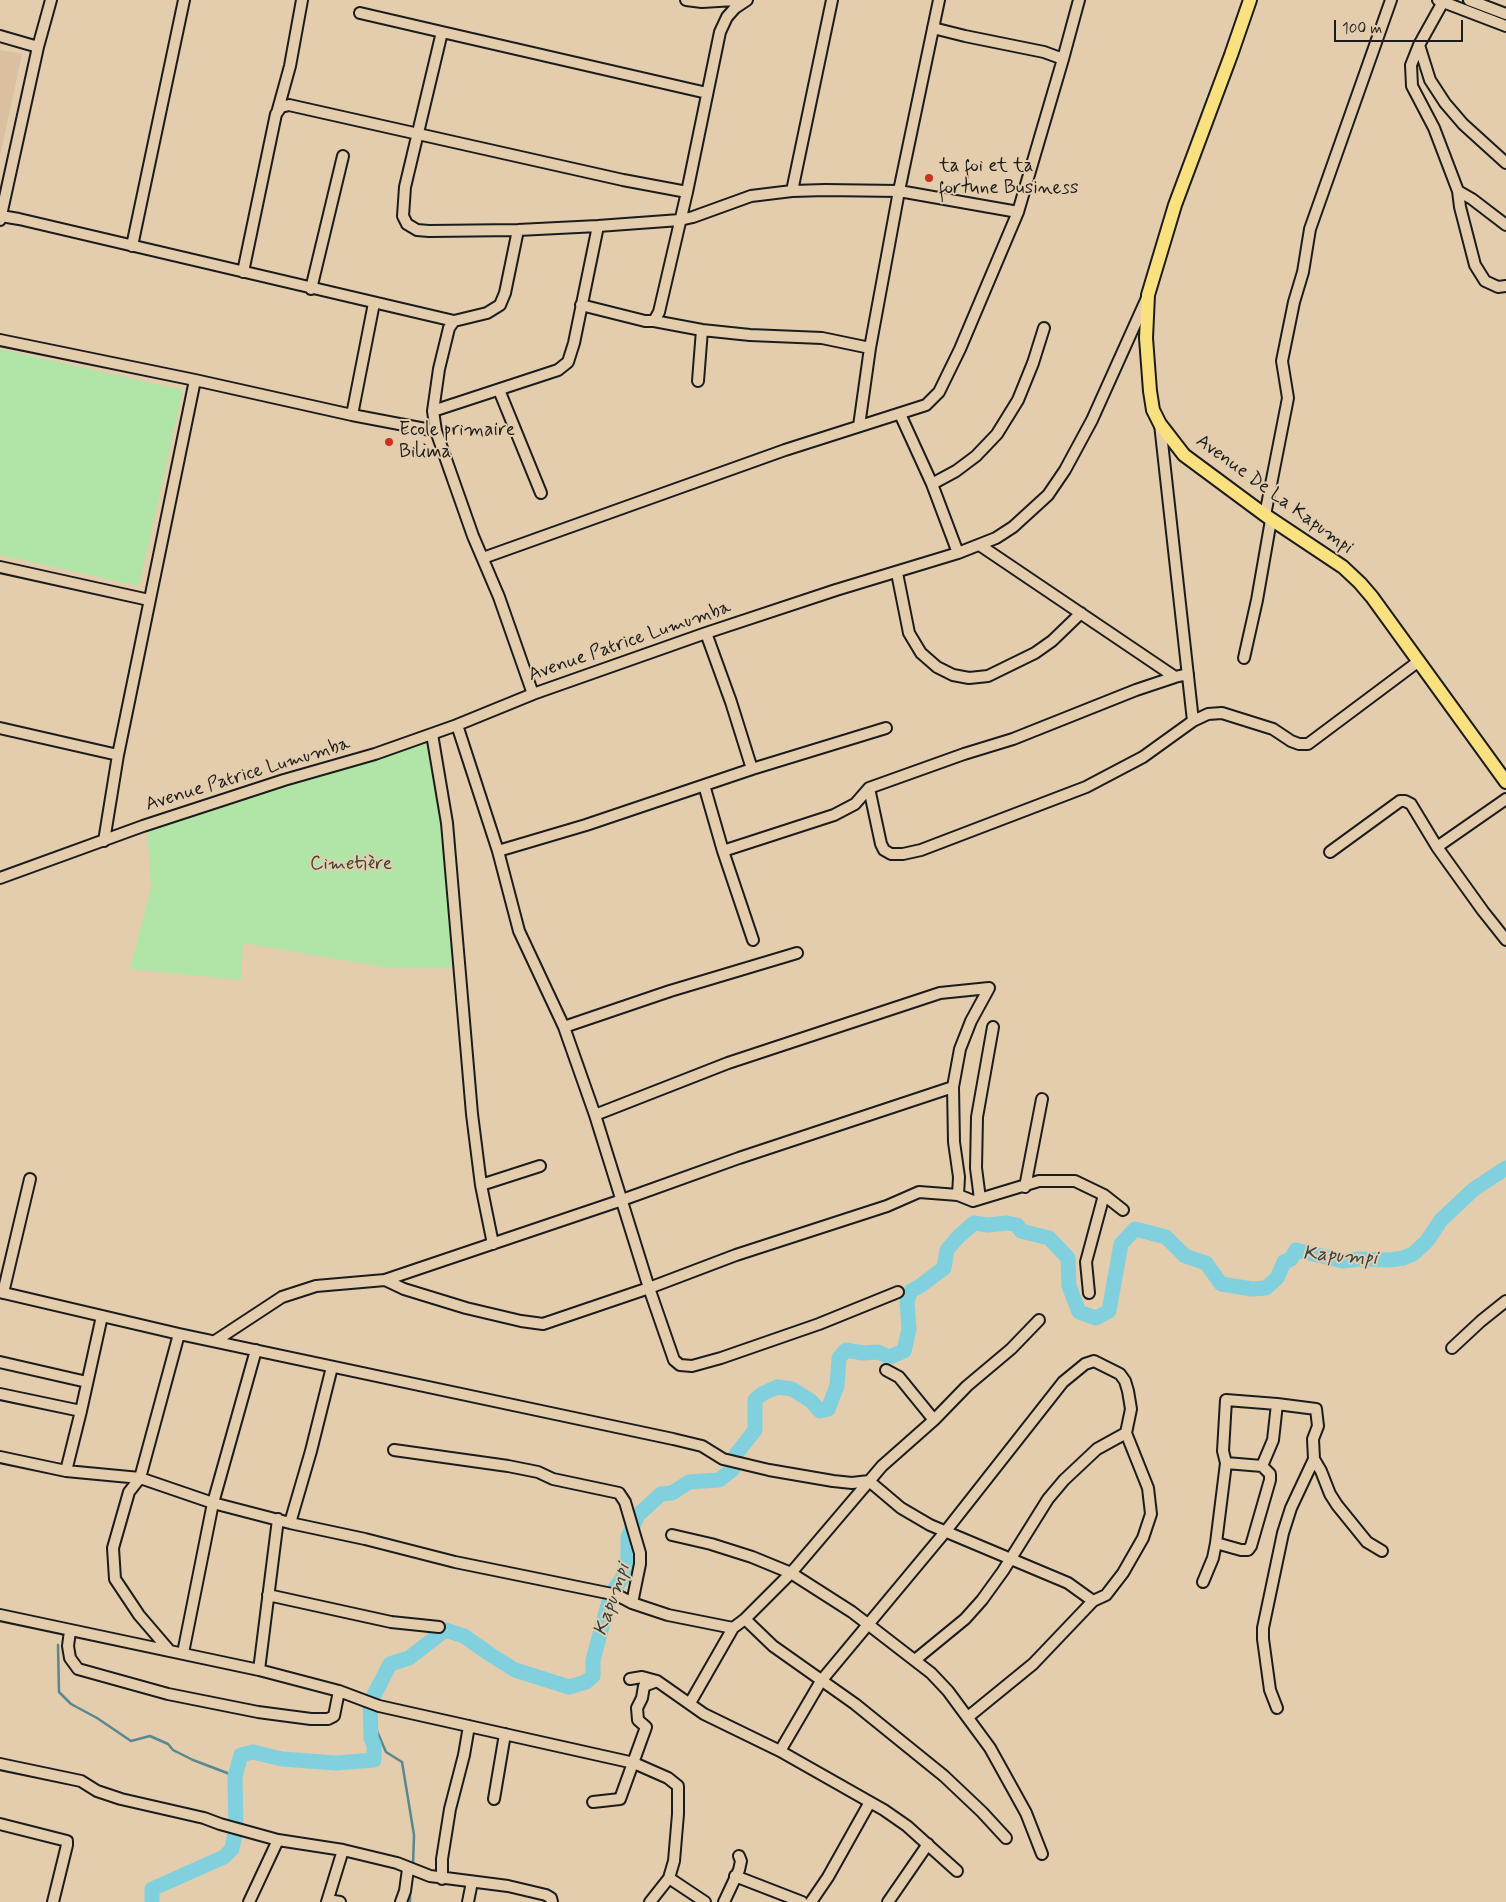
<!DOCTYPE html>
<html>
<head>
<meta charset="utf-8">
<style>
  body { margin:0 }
  #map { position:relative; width:1506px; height:1902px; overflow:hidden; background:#e3cdad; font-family:Mynerve,sans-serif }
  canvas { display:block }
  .scale { position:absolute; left:1334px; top:20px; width:129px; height:22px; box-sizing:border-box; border:2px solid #1c1c1c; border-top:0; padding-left:6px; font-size:15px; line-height:18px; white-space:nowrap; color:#1c1c1c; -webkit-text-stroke:4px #e3cdad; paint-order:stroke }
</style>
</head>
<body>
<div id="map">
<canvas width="1506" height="1902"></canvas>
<div class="scale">100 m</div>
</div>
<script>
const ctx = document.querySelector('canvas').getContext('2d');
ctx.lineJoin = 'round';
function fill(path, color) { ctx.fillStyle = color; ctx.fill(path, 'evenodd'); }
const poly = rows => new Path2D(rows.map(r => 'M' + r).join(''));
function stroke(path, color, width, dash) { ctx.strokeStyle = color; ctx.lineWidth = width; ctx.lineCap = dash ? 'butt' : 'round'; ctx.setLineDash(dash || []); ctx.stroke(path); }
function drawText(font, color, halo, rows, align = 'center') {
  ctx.font = font + ' Mynerve,sans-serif'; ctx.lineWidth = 4; ctx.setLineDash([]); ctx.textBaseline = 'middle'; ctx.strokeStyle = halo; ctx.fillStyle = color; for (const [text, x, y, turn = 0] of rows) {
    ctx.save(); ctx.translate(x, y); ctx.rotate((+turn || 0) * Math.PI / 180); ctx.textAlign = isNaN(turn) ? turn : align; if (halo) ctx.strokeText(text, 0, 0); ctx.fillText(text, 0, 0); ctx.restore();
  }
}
const built = poly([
  [0,50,22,54,0,156]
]);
const green = poly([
  [0,349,183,390,139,586,0,555],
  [433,742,458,968,389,968,243,943,241,980,130,969,151,888,147,825]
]);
const stream = poly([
  [58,1645,59,1692,71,1704,97,1718,131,1741,150,1736,168,1744,173,1750,193,1760,235,1776],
  [370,1715,386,1752,402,1762,414,1835,413,1866],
  [410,1891,410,1902]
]);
const river = poly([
  [152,1902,152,1889,224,1857,232,1849,236,1828,235,1776,241,1755,253,1752,282,1759,336,1763,374,1760,374,1745,371,1738,370,1703,390,1664,409,1658,445,1630,464,1636,491,1655,515,1670,569,1687,586,1682,593,1676,593,1660,611,1594,623,1577,628,1557,628,1537,638,1515,661,1494,672,1493,689,1482,719,1480,733,1469,737,1453,755,1430,755,1400,762,1394,777,1387,792,1389,811,1401,820,1411,828,1409,837,1386,839,1358,846,1350,863,1353,878,1352,889,1357,904,1351,909,1329,907,1301,911,1291,920,1286,944,1268,947,1250,958,1237,974,1223,988,1225,1007,1223,1017,1225,1021,1231,1049,1238,1068,1258,1069,1286,1079,1312,1096,1318,1109,1311,1121,1244,1135,1229,1166,1237,1185,1256,1206,1263,1221,1284,1252,1289,1266,1288,1277,1278,1284,1262,1291,1259,1296,1250,1343,1261,1359,1259,1390,1260,1403,1258,1413,1254,1427,1241,1441,1220,1474,1189,1506,1168]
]);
const minor = poly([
  [686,0,702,2,735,0],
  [1438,0,1506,26],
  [1444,0,1419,45,1411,65,1412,86,1434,128,1458,191,1460,207,1475,265,1485,281,1498,287,1506,286],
  [1469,0,1506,14],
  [360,13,442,32],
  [933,28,965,36,1044,52,1063,59],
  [0,36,38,47],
  [1419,45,1430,80,1445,103,1463,124,1506,163],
  [707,93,442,32,405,187,403,216,407,224,417,230,429,231,518,230,598,226,680,220,693,217,751,196,792,191,825,190,899,191,1018,212],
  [277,113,290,66,302,0],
  [792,191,832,0],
  [1458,191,1472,199,1506,225],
  [1,216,19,219,454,321],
  [0,220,38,47,51,0],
  [518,230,505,293,500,305,487,313,454,321,449,328,439,369,433,411,436,431,473,536,499,597,533,694],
  [132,246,184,0],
  [243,272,276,114,281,107,289,105,623,180,687,192],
  [311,289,343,156],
  [581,305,645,321,654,321,659,312,687,192,720,32,727,17,735,8,747,0],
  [654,321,702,330,750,335,822,338,870,348],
  [0,340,195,380,352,415,436,431],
  [698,381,702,330],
  [499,390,541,493],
  [433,411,558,370,568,362,574,343,598,226],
  [900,414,932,484,958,553],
  [352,415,374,303],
  [859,426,870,348,899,191,939,0],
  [932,484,956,471,976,456,997,434,1018,400,1033,363,1044,328],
  [1265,515,1288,398,1282,361,1294,302,1303,272,1310,229,1391,0],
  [981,546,1175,677],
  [483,558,785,450,926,405,939,392,960,349,1018,212,1063,59,1079,0],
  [0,567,149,600],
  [897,573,909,633,921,653,937,667,953,675,969,678,988,676,1035,653,1052,641,1081,613],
  [706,633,731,702,752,769],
  [1244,658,1257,600,1271,520],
  [1193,721,1208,714,1222,713,1273,729,1291,741,1299,744,1308,744,1419,661],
  [457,725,498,851,519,931,564,1027,595,1115,649,1288,674,1360,680,1365,692,1366,721,1358,819,1324,898,1292],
  [0,728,118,755],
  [432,734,447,823,472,1114,481,1185,493,1244],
  [704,785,723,851,753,940],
  [869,788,881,844,884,850,891,854,903,854,921,850,1086,787,1143,757,1193,721,1160,424],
  [104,841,118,755,195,380],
  [1437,847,1506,799],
  [498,851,586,825,752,769,886,728],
  [723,851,834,815,855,804,869,788,964,754,1013,739,1136,690,1175,677,1188,674],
  [1330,852,1400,801,1405,801,1411,804,1437,847,1483,911,1506,940],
  [0,878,143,826,284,780,375,754,457,725,533,694,706,633,836,590,958,553,996,538,1013,527,1048,495,1065,470,1092,420,1146,300],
  [564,1027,670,991,797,953],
  [595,1115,728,1063,940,993,989,988],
  [481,1185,540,1166],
  [1025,1187,1042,1099],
  [958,1195,959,1177,954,1142,953,1087,960,1049,971,1021,989,988],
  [980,1199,976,1168,977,1117,993,1027],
  [385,1280,404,1289,466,1308,521,1321,543,1324,649,1288,736,1255,887,1206,919,1192,958,1195,973,1201,1039,1181,1075,1181,1104,1195,1123,1210],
  [0,1292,179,1334,673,1439,702,1446,723,1459,769,1470,833,1481,852,1483,869,1481,901,1508,930,1525,1068,1583,1093,1601],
  [3,1293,30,1179],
  [1089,1293,1086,1262,1104,1195],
  [215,1341,282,1297,316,1286,385,1280,622,1200,739,1158,953,1087],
  [1452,1348,1481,1321,1506,1301],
  [0,1362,87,1382],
  [886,1370,899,1377,934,1420],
  [0,1394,81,1411],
  [394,1450,508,1466,538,1472,553,1479,619,1493,625,1502,640,1553,640,1564,632,1603],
  [0,1457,66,1471,140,1478,213,1503,290,1523,365,1539,455,1562,617,1595,632,1603,668,1615,733,1628],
  [1314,1459,1321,1471,1330,1494,1337,1505,1367,1542,1382,1551],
  [1226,1463,1262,1466,1273,1440,1277,1404],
  [66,1471,81,1411,102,1316],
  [290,1523,311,1451,332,1367],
  [672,1535,711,1544,752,1557,791,1573,852,1612,931,1673,948,1691,990,1748,1026,1813,1042,1854],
  [1216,1543,1241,1550,1248,1550,1251,1546,1270,1480,1270,1474,1262,1466],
  [1203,1582,1213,1558,1216,1543,1226,1463,1223,1451,1226,1400,1277,1404,1316,1409,1318,1426,1313,1439,1314,1459,1291,1508,1283,1533,1263,1628,1263,1639,1270,1690,1277,1708],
  [268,1595,391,1622,439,1627],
  [0,1615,259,1670,339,1691,379,1706,634,1763,668,1778,678,1786,678,1814,674,1861,669,1878,650,1902],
  [745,1619,773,1646,855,1704,944,1776,982,1812,1006,1838],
  [70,1631,68,1646,70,1658,78,1669,168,1694,258,1712,311,1719,328,1719,334,1716,339,1691],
  [169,1650,139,1615,115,1579,113,1548,129,1492,140,1478,179,1334],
  [183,1653,213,1503,256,1350],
  [915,1660,965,1619,982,1600,1003,1571,1048,1499,1064,1480,1097,1449,1126,1433],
  [259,1670,278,1519],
  [630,1679,642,1677,657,1681,704,1714,780,1751,884,1810,907,1826,957,1871],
  [690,1703,733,1628,745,1619,791,1573,882,1466,934,1420,967,1386,1011,1349,1039,1320],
  [780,1751,821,1681,945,1532,1063,1382,1085,1364,1094,1361,1120,1374,1125,1381,1128,1391,1131,1409,1126,1433,1148,1488,1151,1514,1143,1538,1123,1573,1106,1595,1093,1601,1033,1664,968,1717],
  [0,1764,81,1781,97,1791,121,1799,204,1818,220,1824,278,1840,343,1850,397,1863,430,1876,508,1886,546,1895,551,1898,552,1902],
  [494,1799,505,1734],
  [593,1802,620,1799,646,1727,638,1720,637,1708,642,1698,644,1686,657,1681],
  [0,1824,67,1841,67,1845,53,1902],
  [735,1876,802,1902],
  [669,1878,705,1902],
  [442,1879,442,1859,450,1809,464,1755,469,1726],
  [328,1900,340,1902],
  [249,1902,278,1840],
  [327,1902,343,1850],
  [401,1902,405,1891,408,1869],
  [468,1902,472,1882],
  [724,1902,739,1870,741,1861,739,1856],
  [811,1902,828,1877,870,1802],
  [888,1902,928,1844]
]);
const major = poly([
  [1250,0,1231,55,1175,205,1148,295,1146,338,1150,391,1153,410,1160,424,1184,455,1265,515,1343,567,1360,583,1372,597,1506,782]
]);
const markers = [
  [929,178,5,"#c8321e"],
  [389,442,5,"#c8321e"]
];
const poiNames = [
  ["ta foi et ta",939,167],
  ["fortune Business",939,189],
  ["Ecole primaire",399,431],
  ["Bilima",399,453]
];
const streetNames = [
  ["Avenue De La Kapumpi",1274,495,36],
  ["Avenue Patrice Lumumba",630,642,-19],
  ["Avenue Patrice Lumumba",248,775,-17]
];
const parkNames = [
  ["Cimetière",351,865]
];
const waterNames = [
  ["Kapumpi",1340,1257,4],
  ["Kapumpi",613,1600,-71]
];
fill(built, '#dabfa0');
fill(green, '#b0e5a7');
stroke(stream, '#598890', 2.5);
stroke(river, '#81d0de', 15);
stroke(minor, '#1c1c1c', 14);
stroke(major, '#1c1c1c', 16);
stroke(minor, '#e3cdad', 10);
stroke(major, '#fae180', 12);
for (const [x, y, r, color] of markers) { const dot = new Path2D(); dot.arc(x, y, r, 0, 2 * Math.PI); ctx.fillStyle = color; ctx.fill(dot); stroke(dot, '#e3cdad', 2); }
drawText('19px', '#1c1c1c', '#e3cdad', poiNames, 'left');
drawText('19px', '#1c1c1c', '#e3cdad', streetNames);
drawText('19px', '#3a4438', '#e3cdad', parkNames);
drawText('italic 20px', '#304043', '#e3cdad', waterNames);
</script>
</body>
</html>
